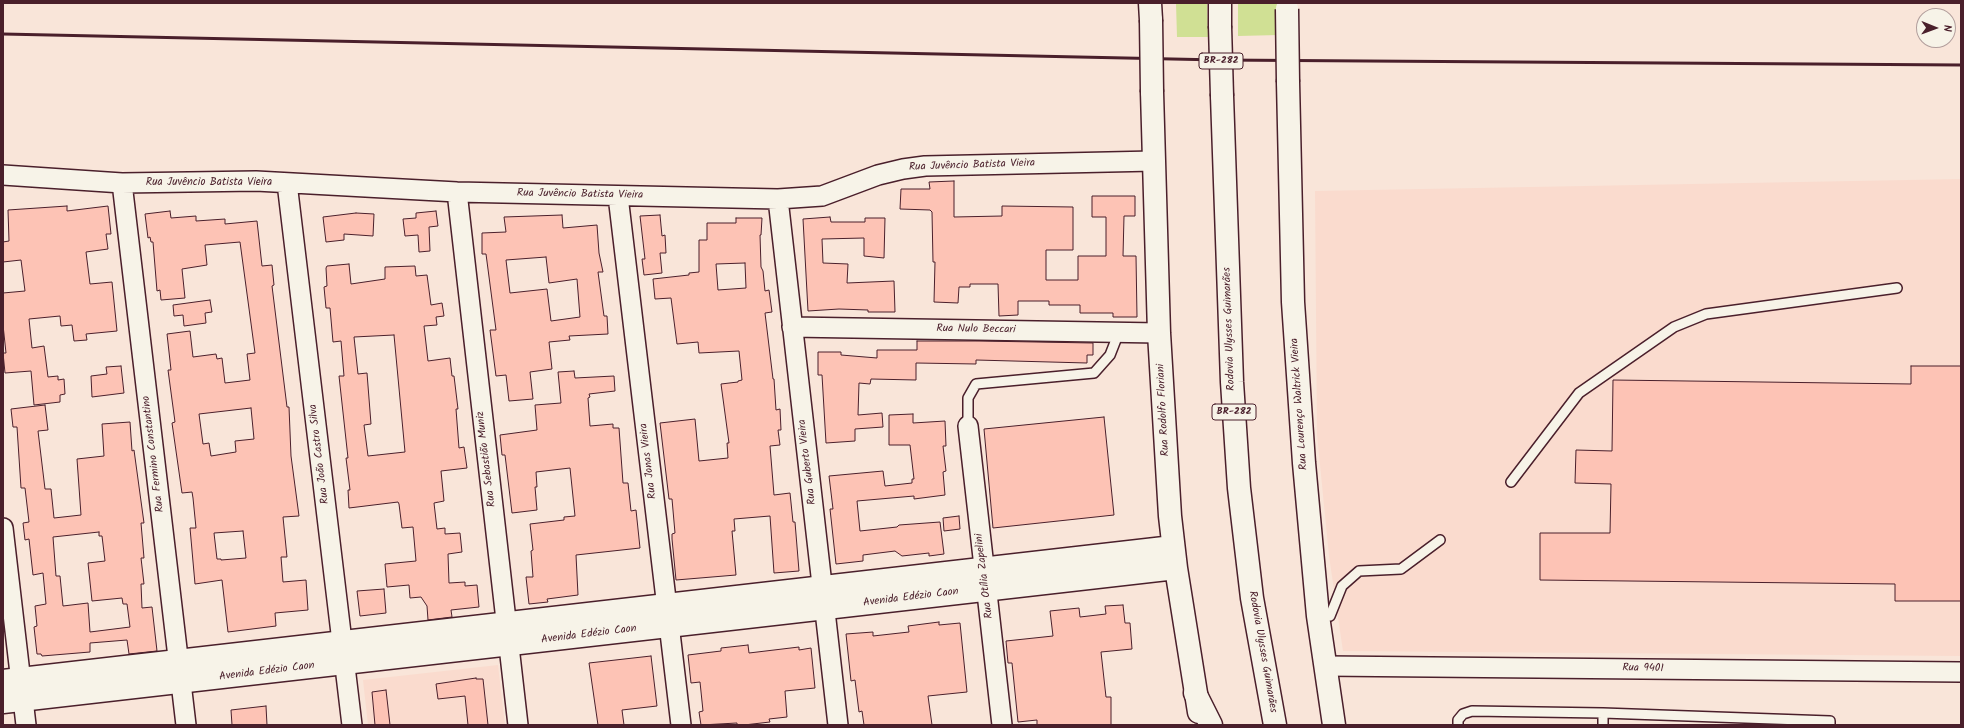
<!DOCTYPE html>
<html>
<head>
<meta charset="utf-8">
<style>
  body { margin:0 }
  #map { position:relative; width:1964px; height:728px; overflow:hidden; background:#f9e5d9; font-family:Kalam,sans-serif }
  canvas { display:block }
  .frame { position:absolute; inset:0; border:4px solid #4a1f2b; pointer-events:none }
  .north { position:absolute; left:1916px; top:8px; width:40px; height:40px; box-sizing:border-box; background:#f7f3e8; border:1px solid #b29e9c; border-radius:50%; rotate:91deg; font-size:11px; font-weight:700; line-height:16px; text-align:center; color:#4a1f2b }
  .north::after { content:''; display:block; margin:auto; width:14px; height:18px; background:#4a1f2b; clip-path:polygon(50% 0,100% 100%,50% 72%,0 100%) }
</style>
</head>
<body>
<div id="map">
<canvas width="1964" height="728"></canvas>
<div class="frame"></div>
<div class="north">N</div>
</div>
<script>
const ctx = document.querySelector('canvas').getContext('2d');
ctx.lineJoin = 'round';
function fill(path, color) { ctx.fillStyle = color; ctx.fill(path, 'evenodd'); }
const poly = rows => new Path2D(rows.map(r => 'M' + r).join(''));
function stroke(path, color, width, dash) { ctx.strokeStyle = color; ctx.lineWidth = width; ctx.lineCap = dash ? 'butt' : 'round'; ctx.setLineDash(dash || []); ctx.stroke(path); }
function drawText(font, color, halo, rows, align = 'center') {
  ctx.font = font + ' Kalam,sans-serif'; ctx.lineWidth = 3; ctx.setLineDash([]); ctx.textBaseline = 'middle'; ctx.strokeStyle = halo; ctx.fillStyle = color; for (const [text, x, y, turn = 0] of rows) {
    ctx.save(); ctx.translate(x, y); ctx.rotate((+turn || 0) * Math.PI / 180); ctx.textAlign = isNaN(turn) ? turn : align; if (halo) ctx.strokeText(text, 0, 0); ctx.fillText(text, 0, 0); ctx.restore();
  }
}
const built = poly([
  [1961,179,1961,656,1343,651,1329,556,1317,434,1315,191],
  [498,665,505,725,368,725,363,680]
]);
const green = poly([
  [1176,3,1207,3,1208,37,1177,37],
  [1238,3,1279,3,1279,35,1238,36]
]);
const building = poly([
  [954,181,954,217,1002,216,1002,206,1073,207,1073,250,1046,250,1046,280,1078,280,1078,256,1106,256,1106,217,1092,217,1092,196,1135,196,1135,216,1124,216,1123,256,1136,256,1137,317,1113,317,1113,313,1080,313,1080,305,1049,305,1049,301,1018,301,1018,315,999,316,998,284,970,284,970,287,959,287,958,303,934,302,935,262,933,262,932,212,930,210,900,209,901,189,930,189,929,182,954,181],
  [67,206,67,211,108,206,111,234,106,234,108,249,86,252,90,284,112,282,117,331,86,334,87,340,74,341,72,325,61,326,60,316,29,319,32,348,44,346,48,377,58,376,58,380,64,379,65,394,60,395,60,402,34,405,31,371,5,373,3,353,6,353,3,325,3,293,25,291,21,260,3,262,3,242,9,241,8,210,67,206],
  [170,211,171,218,196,216,196,221,225,219,225,224,257,221,262,266,272,265,274,285,272,286,287,407,289,407,291,456,299,516,283,517,287,557,281,557,283,582,306,580,308,610,275,613,276,626,228,632,222,580,195,584,190,528,196,528,193,498,192,492,182,493,172,423,175,422,168,370,171,370,167,334,190,331,193,357,216,354,217,359,222,358,225,383,250,380,247,354,255,353,240,242,205,245,207,265,182,269,185,298,161,300,160,290,157,291,153,242,151,242,150,237,148,238,145,214,170,211],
  [251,408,254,439,235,441,236,452,211,456,209,443,203,444,199,414,251,408],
  [243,531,246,558,221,560,221,559,217,559,214,533,243,531],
  [436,211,438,226,429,227,430,251,419,252,418,235,405,236,403,219,416,218,416,213,436,211],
  [356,213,374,214,373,236,344,234,344,240,326,242,323,217,356,213],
  [562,215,563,228,597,225,599,253,603,272,598,272,604,316,607,316,608,334,569,336,570,340,549,342,552,369,530,372,533,399,509,401,506,375,496,376,490,330,496,330,486,254,482,254,482,233,506,232,504,217,562,215],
  [546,257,549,283,577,279,580,317,551,321,547,289,510,293,506,260,546,257],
  [660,215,662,236,665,235,666,253,660,253,662,273,644,275,642,259,645,259,640,216,660,215],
  [830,217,831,222,865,222,865,218,885,218,884,258,864,256,864,238,822,239,823,263,848,264,847,283,894,281,895,312,868,312,868,310,839,309,808,311,803,219,830,217],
  [736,218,762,218,761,235,760,235,761,267,763,271,765,291,769,290,772,312,765,313,773,379,774,379,776,410,780,409,781,430,778,430,780,445,770,446,774,495,790,493,793,522,795,522,799,571,774,573,770,516,734,519,735,531,732,531,736,575,676,580,672,539,672,534,675,533,672,499,669,499,660,423,695,419,699,461,728,458,727,443,729,443,721,384,738,382,738,381,742,380,739,351,699,353,698,342,677,344,671,298,655,299,653,279,689,275,689,273,699,272,699,240,707,240,707,223,736,223,736,218],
  [745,263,746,288,718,290,716,264,745,263],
  [349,264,351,284,385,279,385,267,415,266,416,276,427,275,431,305,442,303,444,316,436,317,437,325,424,326,428,361,450,358,452,376,454,376,458,409,456,409,459,448,464,447,467,468,441,471,444,501,434,503,437,529,445,528,445,534,460,533,462,552,448,554,449,583,465,582,465,586,477,585,479,607,451,610,452,617,428,620,427,606,421,597,410,598,409,585,387,587,385,564,416,561,413,527,402,528,399,504,398,502,349,508,348,490,350,490,346,458,348,458,339,376,344,376,341,341,333,342,330,308,326,308,324,287,327,286,326,268,327,266,349,264],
  [394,335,405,452,368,456,364,425,371,424,367,373,358,374,354,337,394,335],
  [210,300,212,312,205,313,206,323,184,326,183,315,174,316,173,305,210,300],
  [917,341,980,341,1093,343,1093,355,1087,355,1087,363,976,360,976,364,916,363,916,380,871,379,870,384,859,383,858,415,882,413,883,427,855,429,855,441,826,443,822,375,818,375,818,352,841,352,841,355,877,358,877,350,917,350,917,341],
  [121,366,124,393,92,397,91,376,107,374,106,367,121,366],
  [1911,366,1961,366,1961,601,1895,601,1895,584,1540,580,1540,533,1610,533,1611,484,1575,483,1576,450,1612,451,1613,380,1911,384,1911,366],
  [574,371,575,378,614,376,615,391,589,394,590,397,588,398,590,426,613,424,613,428,619,428,623,483,628,483,631,511,636,510,640,548,576,555,578,595,547,599,548,602,529,604,526,577,533,577,531,551,533,550,530,524,564,520,564,517,575,516,570,468,536,472,537,487,535,487,537,510,512,513,505,455,502,455,500,435,537,430,535,405,561,403,558,372,574,371],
  [45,405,48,430,38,431,45,489,51,489,54,518,81,515,77,459,104,456,102,424,130,422,132,451,134,450,144,523,141,523,144,558,141,558,144,584,141,584,142,608,152,607,157,651,129,654,127,640,90,643,90,652,42,656,41,654,37,654,34,627,37,626,35,606,46,604,43,573,33,575,29,539,25,540,23,523,29,522,25,488,21,488,17,427,13,427,11,409,45,405],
  [99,532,99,536,102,536,105,561,88,563,92,601,122,598,123,604,127,604,130,627,90,632,88,603,63,606,60,576,56,576,53,537,99,532],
  [913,414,913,423,945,421,946,446,943,446,946,471,943,472,945,495,914,499,914,496,857,501,860,531,897,527,899,525,940,522,944,554,929,556,929,553,902,556,895,551,863,555,863,561,836,564,830,509,833,509,829,476,883,471,885,486,912,483,912,479,914,479,910,445,889,445,889,415,913,414],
  [1104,417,1114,515,993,528,984,429,1104,417],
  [959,516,960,529,944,531,943,518,959,516],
  [384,589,386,613,360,616,357,591,384,589],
  [1123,605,1125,623,1130,623,1132,649,1101,652,1106,697,1111,697,1111,725,1037,725,1037,720,1018,722,1012,663,1008,663,1006,641,1053,636,1050,611,1079,608,1080,617,1106,614,1105,606,1123,605],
  [939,622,939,625,960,623,967,692,928,696,932,725,864,725,862,711,859,712,855,680,851,681,846,634,873,632,873,636,909,632,908,626,939,622],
  [748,645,749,653,799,647,799,650,811,648,815,688,785,691,787,717,769,719,770,722,744,725,737,725,737,723,701,725,699,712,703,711,700,682,691,683,688,655,721,651,721,648,748,645],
  [651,656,657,706,622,710,624,725,598,725,589,663,651,656],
  [476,678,476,679,483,679,488,725,468,725,465,696,438,699,436,684,476,678],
  [386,690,390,725,375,725,372,692,386,690],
  [266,706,267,725,232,725,231,710,266,706]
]);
const service = poly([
  [968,426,968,398,976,384,1094,373,1110,355,1119,332],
  [1511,482,1579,393,1674,327,1706,314,1897,288],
  [1330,616,1342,586,1359,571,1401,569,1440,540],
  [1603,713,1603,725],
  [1458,725,1458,720,1463,714,1472,711,1603,713,1830,721,1830,725]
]);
const minor = poly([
  [3,175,122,183,256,181,457,192,778,199,822,196,878,175,903,169,925,166,1154,161],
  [122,183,186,725],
  [287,183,352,725],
  [457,192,518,725],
  [618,196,681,725],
  [778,199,838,725],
  [792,327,1159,333],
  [968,426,1002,725],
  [3,528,26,725],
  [1325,666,1961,672]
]);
const secondary = poly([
  [1150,3,1151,20],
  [1288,82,1293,302,1304,463,1318,616,1334,725],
  [1152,92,1159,333,1170,516,1176,568,1199,712],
  [3,681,1173,547],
  [3,702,1176,568]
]);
const trunk = poly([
  [1220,3,1220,26],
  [1222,96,1232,382,1239,488,1252,598,1275,725],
  [1195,693,1211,725]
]);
const rail = poly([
  [3,34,1219,60,1961,65]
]);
const secondaryBridge = poly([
  [1287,9,1288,82],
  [1151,20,1152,92]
]);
const trunkBridge = poly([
  [1220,26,1222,96]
]);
const shields = [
  [1221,61,44],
  [1234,412,44]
];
const shieldNames = [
  ["BR-282",1221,61],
  ["BR-282",1234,412]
];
const streetNames = [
  ["Rua Juvêncio Batista Vieira",972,166,-2],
  ["Rua Juvêncio Batista Vieira",209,183],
  ["Rua Juvêncio Batista Vieira",580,195,1],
  ["Rodovia Ulysses Guimarães",1230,329,-92],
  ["Rua Nulo Beccari",976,330,1],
  ["Rua Lourenço Waltrick Vieira",1300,404,-94],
  ["Rua Rodolfo Floriani",1164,410,-93],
  ["Rua Fermino Constantino",154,454,-97],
  ["Rua João Castro Silva",320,454,-97],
  ["Rua Sebastião Muniz",487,459,-97],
  ["Rua Jonas Vieira",649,461,-97],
  ["Rua Guberto Vieira",808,462,-97],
  ["Rua Otília Zapelini",985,576,-97],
  ["Avenida Edézio Caon",911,598,-7],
  ["Avenida Edézio Caon",589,635,-7],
  ["Rodovia Ulysses Guimarães",1262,652,80],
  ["Rua 9401",1643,669,1],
  ["Avenida Edézio Caon",267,672,-7]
];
fill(built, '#fadbce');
fill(green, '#d0e094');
fill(building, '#fdc3b5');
stroke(building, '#4a1f2b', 1);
stroke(service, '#4a1f2b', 12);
stroke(minor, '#4a1f2b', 22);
stroke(secondary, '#4a1f2b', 25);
stroke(trunk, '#4a1f2b', 25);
stroke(service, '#f7f3e8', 9);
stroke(minor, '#f7f3e8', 19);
stroke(secondary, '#f7f3e8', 22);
stroke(trunk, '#f7f3e8', 22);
stroke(rail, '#4a1f2b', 3);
stroke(secondaryBridge, '#4a1f2b', 25, []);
stroke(trunkBridge, '#4a1f2b', 25, []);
stroke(secondaryBridge, '#f7f3e8', 22);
stroke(trunkBridge, '#f7f3e8', 22);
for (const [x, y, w] of shields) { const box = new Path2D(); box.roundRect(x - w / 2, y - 8, w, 16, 3); ctx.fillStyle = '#f7f3e8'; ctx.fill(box); stroke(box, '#4a1f2b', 1); }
drawText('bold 10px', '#4a1f2b', null, shieldNames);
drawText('11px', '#4a1f2b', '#f7f3e8', streetNames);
</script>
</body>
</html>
